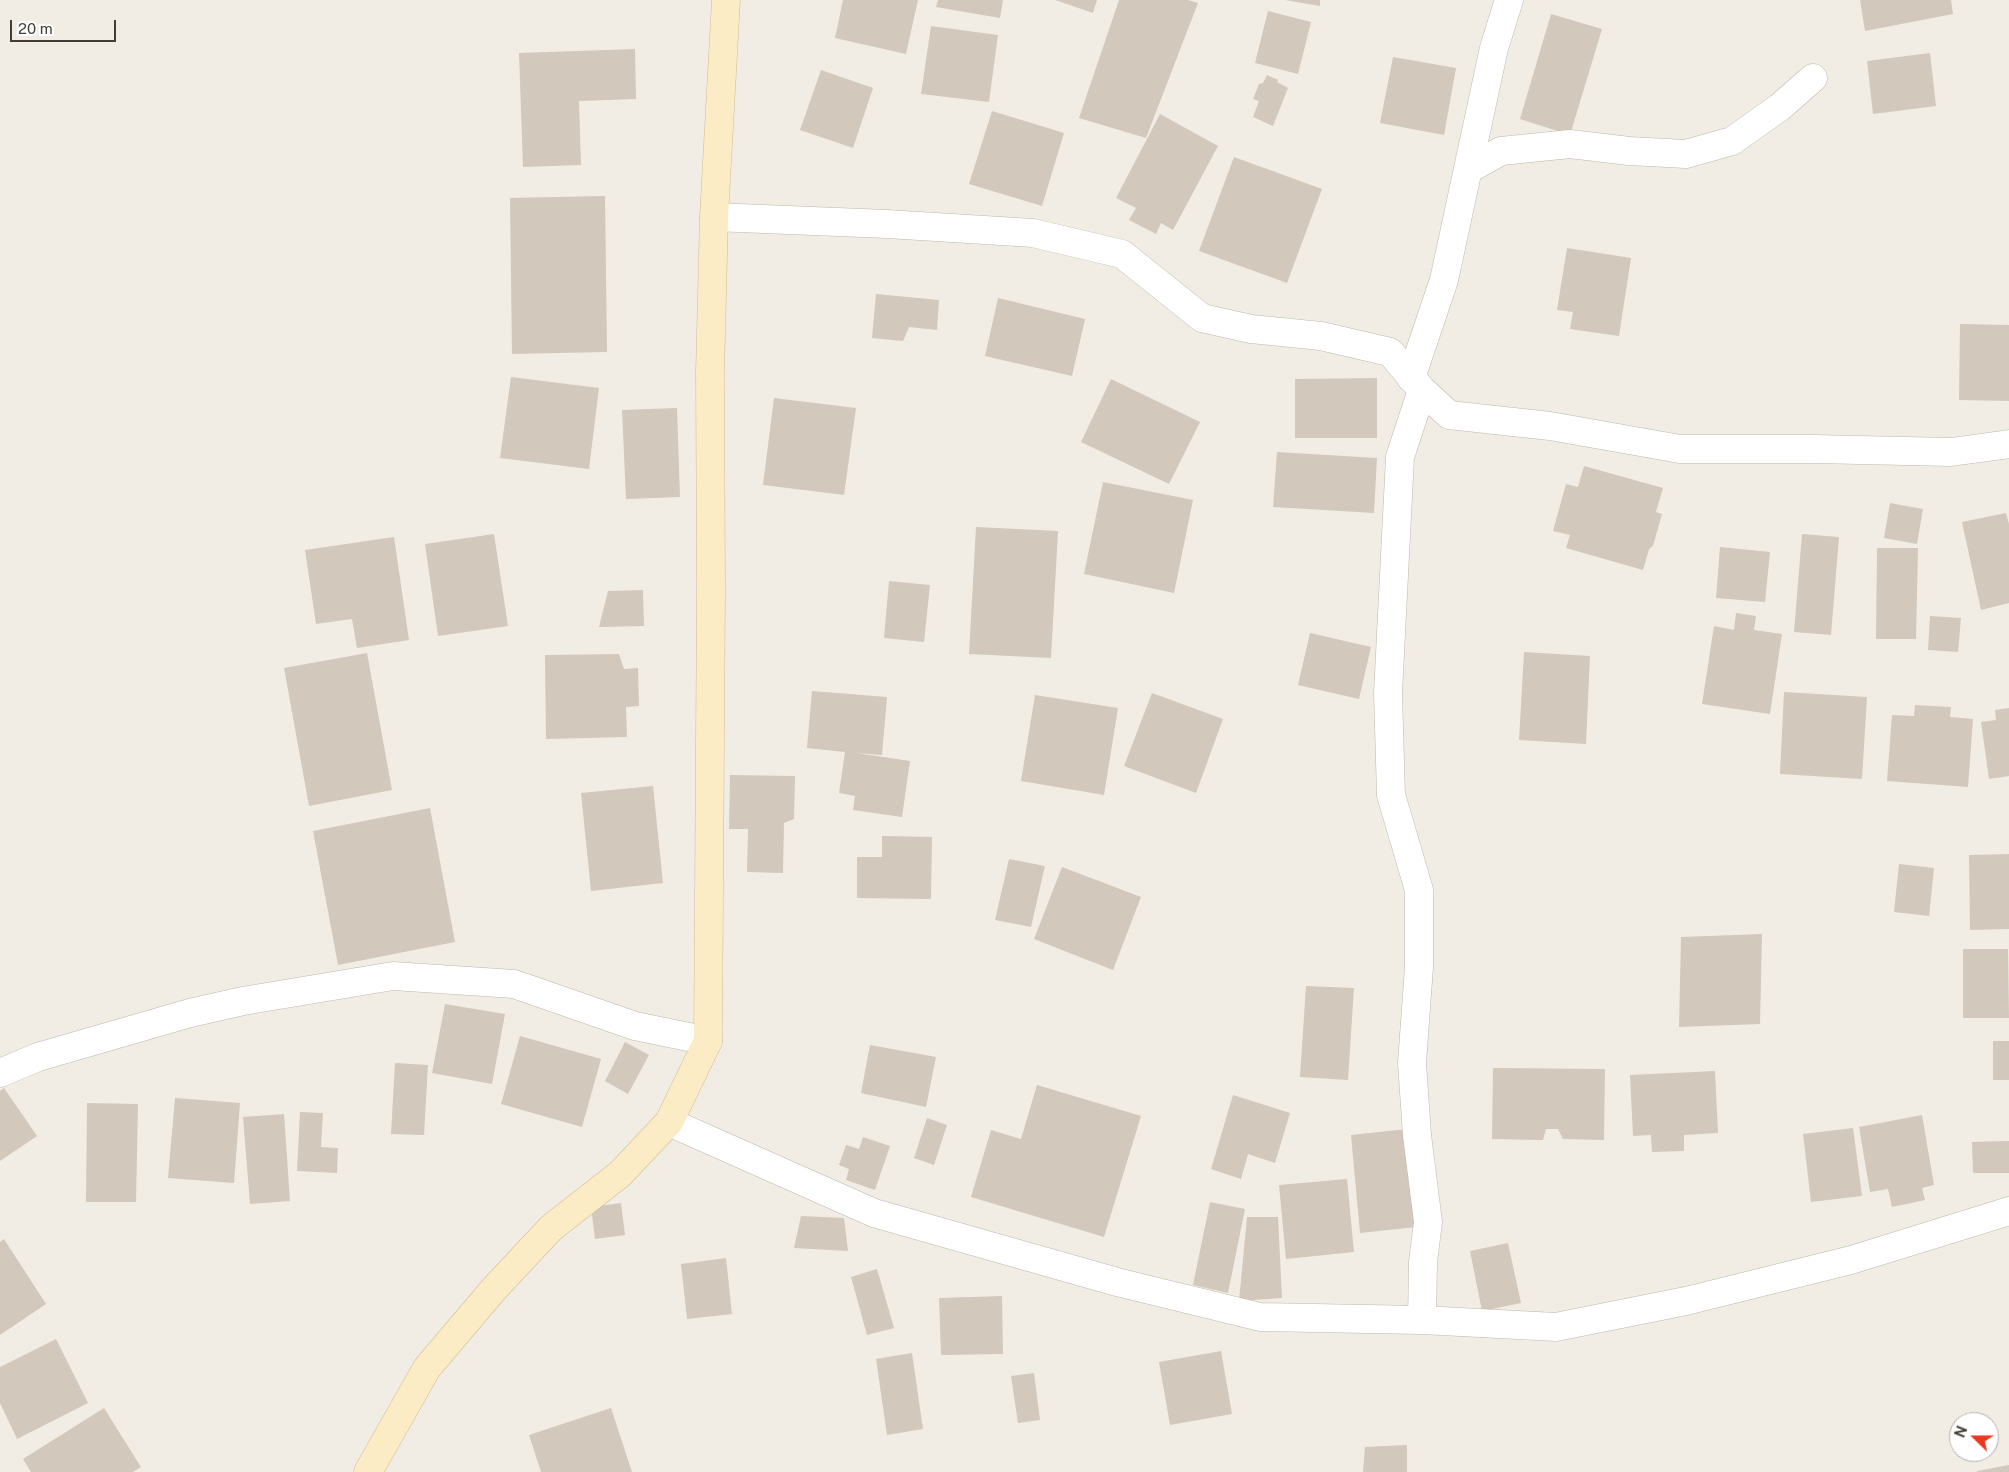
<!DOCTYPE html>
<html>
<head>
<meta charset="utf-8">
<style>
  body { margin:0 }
  #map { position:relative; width:2009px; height:1472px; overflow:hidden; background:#f1ede5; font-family:"Public Sans",sans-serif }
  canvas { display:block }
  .north { position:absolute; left:1949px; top:1412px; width:50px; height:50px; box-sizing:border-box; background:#fff; border:1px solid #b4b1ae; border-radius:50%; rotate:292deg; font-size:14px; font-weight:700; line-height:20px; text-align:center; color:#433d35 }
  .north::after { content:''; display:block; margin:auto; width:18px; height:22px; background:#eb3921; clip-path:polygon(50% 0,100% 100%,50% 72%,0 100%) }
  .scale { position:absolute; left:10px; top:20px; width:106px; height:22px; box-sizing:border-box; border:2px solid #433d35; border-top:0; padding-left:6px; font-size:15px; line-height:18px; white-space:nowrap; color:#433d35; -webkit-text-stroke:4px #fff; paint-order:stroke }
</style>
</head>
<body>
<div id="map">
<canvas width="2009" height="1472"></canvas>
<div class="north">N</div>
<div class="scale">20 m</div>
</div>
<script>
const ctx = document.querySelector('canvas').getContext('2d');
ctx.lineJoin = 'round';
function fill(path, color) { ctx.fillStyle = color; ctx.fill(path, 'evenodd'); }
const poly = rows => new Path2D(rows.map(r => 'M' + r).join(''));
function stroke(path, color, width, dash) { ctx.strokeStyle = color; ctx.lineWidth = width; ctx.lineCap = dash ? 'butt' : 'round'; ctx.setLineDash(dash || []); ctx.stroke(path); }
const building = poly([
  [843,0,918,0,906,54,835,38],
  [938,0,1003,0,1000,18,936,7],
  [1055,0,1097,0,1093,13],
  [1119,0,1188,0,1198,3,1146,138,1079,118],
  [1285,0,1320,0,1320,6],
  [1860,0,1951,0,1953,14,1865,31],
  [1268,11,1311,22,1298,74,1255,63],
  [1551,14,1602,29,1570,135,1520,119],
  [931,26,998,35,989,102,921,94],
  [635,49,636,99,579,101,581,165,523,167,519,53],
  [1930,53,1936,106,1873,114,1867,61],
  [1393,57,1456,68,1444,135,1380,123],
  [821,70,873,88,853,148,800,130],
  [1267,75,1278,80,1277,82,1288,88,1273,126,1253,117,1259,101,1253,99,1259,84,1263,83],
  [992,111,1064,133,1042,206,969,184],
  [1160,114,1218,146,1173,230,1161,223,1156,234,1129,220,1136,208,1116,198],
  [1234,157,1322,189,1287,283,1199,251],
  [605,196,607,352,512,354,510,198],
  [1567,248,1631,258,1619,336,1570,329,1573,312,1557,310],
  [876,294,939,300,937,330,909,327,903,341,872,338],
  [998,298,1085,319,1072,376,985,356],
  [1960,324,2009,325,2009,401,1959,400],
  [511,377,599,388,589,469,500,458],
  [1377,378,1377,438,1295,438,1295,379],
  [1111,379,1200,422,1169,484,1081,442],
  [774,398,856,408,844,495,763,485],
  [677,408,680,497,626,499,622,410],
  [1277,452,1377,458,1374,513,1273,507],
  [1584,466,1663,488,1656,512,1662,514,1653,546,1649,549,1643,570,1566,548,1570,535,1553,531,1566,484,1578,487],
  [1103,482,1193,500,1174,593,1084,574],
  [1890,503,1923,509,1917,544,1884,538],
  [2006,513,2009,524,2009,603,1981,610,1962,522],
  [976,527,1058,531,1051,658,969,654],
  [494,534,508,626,438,636,425,544],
  [1802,534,1839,537,1831,635,1794,632],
  [394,537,409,640,357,648,352,619,316,624,305,550],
  [1720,547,1770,552,1765,602,1716,598],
  [1877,548,1918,548,1916,639,1876,639],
  [889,581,930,585,924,642,884,638],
  [643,590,644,626,599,627,608,591],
  [1736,613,1756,616,1754,630,1782,634,1770,714,1702,704,1714,626,1734,630],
  [1930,616,1961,618,1958,652,1928,650],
  [1310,633,1371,647,1359,699,1298,685],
  [1524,652,1590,656,1586,744,1519,740],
  [367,653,392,790,309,806,284,668],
  [619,654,624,669,638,668,639,706,626,707,627,737,546,739,545,655],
  [812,691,887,697,882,755,856,753,910,761,902,817,853,810,855,796,839,793,845,752,807,748],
  [1784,692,1867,697,1862,779,1780,774],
  [1152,693,1223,719,1196,793,1124,766],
  [1035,695,1118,708,1104,795,1021,781],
  [1915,705,1951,707,1950,717,1973,719,1968,787,1887,781,1892,715,1914,716],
  [2009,708,2009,776,1989,779,1981,722,1996,720,1995,710],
  [730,775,795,776,794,819,784,823,783,873,747,872,748,829,729,829],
  [653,786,663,883,591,891,581,793],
  [430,808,455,942,338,965,313,831],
  [882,836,932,837,931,899,857,898,857,857,882,857],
  [2009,854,2009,929,1970,930,1969,855],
  [1009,859,1045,866,1031,927,995,920],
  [1899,864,1934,868,1929,916,1894,912],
  [1062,867,1141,897,1113,970,1034,939],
  [1762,934,1760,1024,1679,1027,1681,937],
  [1963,949,2008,949,2009,1018,1963,1018],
  [1306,986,1354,988,1348,1080,1300,1077],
  [445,1004,505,1014,492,1084,432,1073],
  [520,1036,601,1059,582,1127,501,1104],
  [1993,1041,2009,1041,2009,1080,1993,1080],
  [625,1042,649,1055,628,1094,605,1081],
  [870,1045,936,1057,926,1107,861,1093],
  [395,1063,428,1065,424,1135,391,1134],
  [1493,1068,1605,1069,1604,1140,1563,1139,1558,1129,1546,1129,1543,1140,1492,1139],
  [1715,1071,1718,1133,1684,1135,1684,1151,1652,1152,1651,1135,1633,1136,1630,1075],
  [1037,1085,1141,1116,1104,1237,971,1197,991,1130,1021,1139],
  [4,1088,37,1136,0,1161,0,1091],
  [1233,1095,1290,1113,1275,1163,1248,1154,1241,1179,1211,1169],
  [175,1098,240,1103,234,1183,168,1178],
  [87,1103,138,1104,136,1202,86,1202],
  [300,1112,323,1113,321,1147,338,1148,337,1173,297,1171],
  [284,1114,290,1201,250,1204,243,1117],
  [1922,1115,1934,1185,1922,1188,1925,1200,1892,1207,1888,1189,1870,1192,1859,1127],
  [927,1118,947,1125,934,1165,914,1158],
  [1853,1128,1862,1196,1811,1202,1803,1134],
  [1407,1129,1416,1227,1360,1233,1351,1135],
  [863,1137,890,1146,875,1190,846,1180,849,1169,839,1165,846,1145,859,1149],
  [2009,1141,2009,1173,1973,1173,1972,1142],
  [1347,1179,1354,1252,1286,1259,1279,1185],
  [1210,1202,1245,1209,1228,1293,1193,1285],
  [621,1203,625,1235,595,1239,591,1207],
  [801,1216,844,1218,848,1251,794,1248],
  [1247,1217,1278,1217,1282,1298,1239,1301],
  [4,1239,46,1304,0,1335,0,1242],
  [1508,1243,1521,1303,1482,1311,1470,1251],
  [726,1258,732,1314,687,1319,681,1264],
  [877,1269,894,1328,867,1335,851,1277],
  [1002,1296,1003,1354,941,1355,939,1298],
  [56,1339,88,1403,17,1439,0,1403,0,1367],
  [1221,1351,1232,1414,1170,1425,1159,1362],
  [912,1353,923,1429,887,1435,876,1359],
  [1034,1373,1040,1420,1018,1423,1011,1376],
  [104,1408,141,1467,133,1472,31,1472,23,1459],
  [611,1408,632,1472,541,1472,529,1435],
  [1407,1445,1407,1472,1363,1472,1365,1447],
  [2009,1465,2009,1472,1977,1472,1977,1471]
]);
const street = poly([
  [1469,169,1501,151,1570,144,1629,151,1686,154,1732,141,1780,107,1813,78],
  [714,217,887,224,1033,233,1122,254,1202,318,1251,329,1321,336,1390,352,1422,390,1449,415,1550,426,1680,449,1813,449,1951,452,2009,444],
  [1411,378,1444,280,1494,48,1509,0],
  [1422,390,1400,457,1388,693,1391,795,1419,890,1419,967,1412,1063,1417,1135,1428,1222,1423,1262,1422,1320],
  [0,1073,38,1057,190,1013,243,1001,393,976,514,984,635,1026,708,1041],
  [669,1122,874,1213,1117,1282,1260,1317,1422,1320,1556,1327,1686,1301,1851,1260,2009,1211]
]);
const secondary = poly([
  [368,1472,427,1368,494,1289,551,1228,620,1174,669,1122,708,1041,711,590,710,372,714,217,726,0]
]);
fill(building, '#d2c8bb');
stroke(street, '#bfb7ab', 29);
stroke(secondary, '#cebe97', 29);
stroke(street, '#fff', 28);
stroke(secondary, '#fbecc5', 28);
</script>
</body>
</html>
